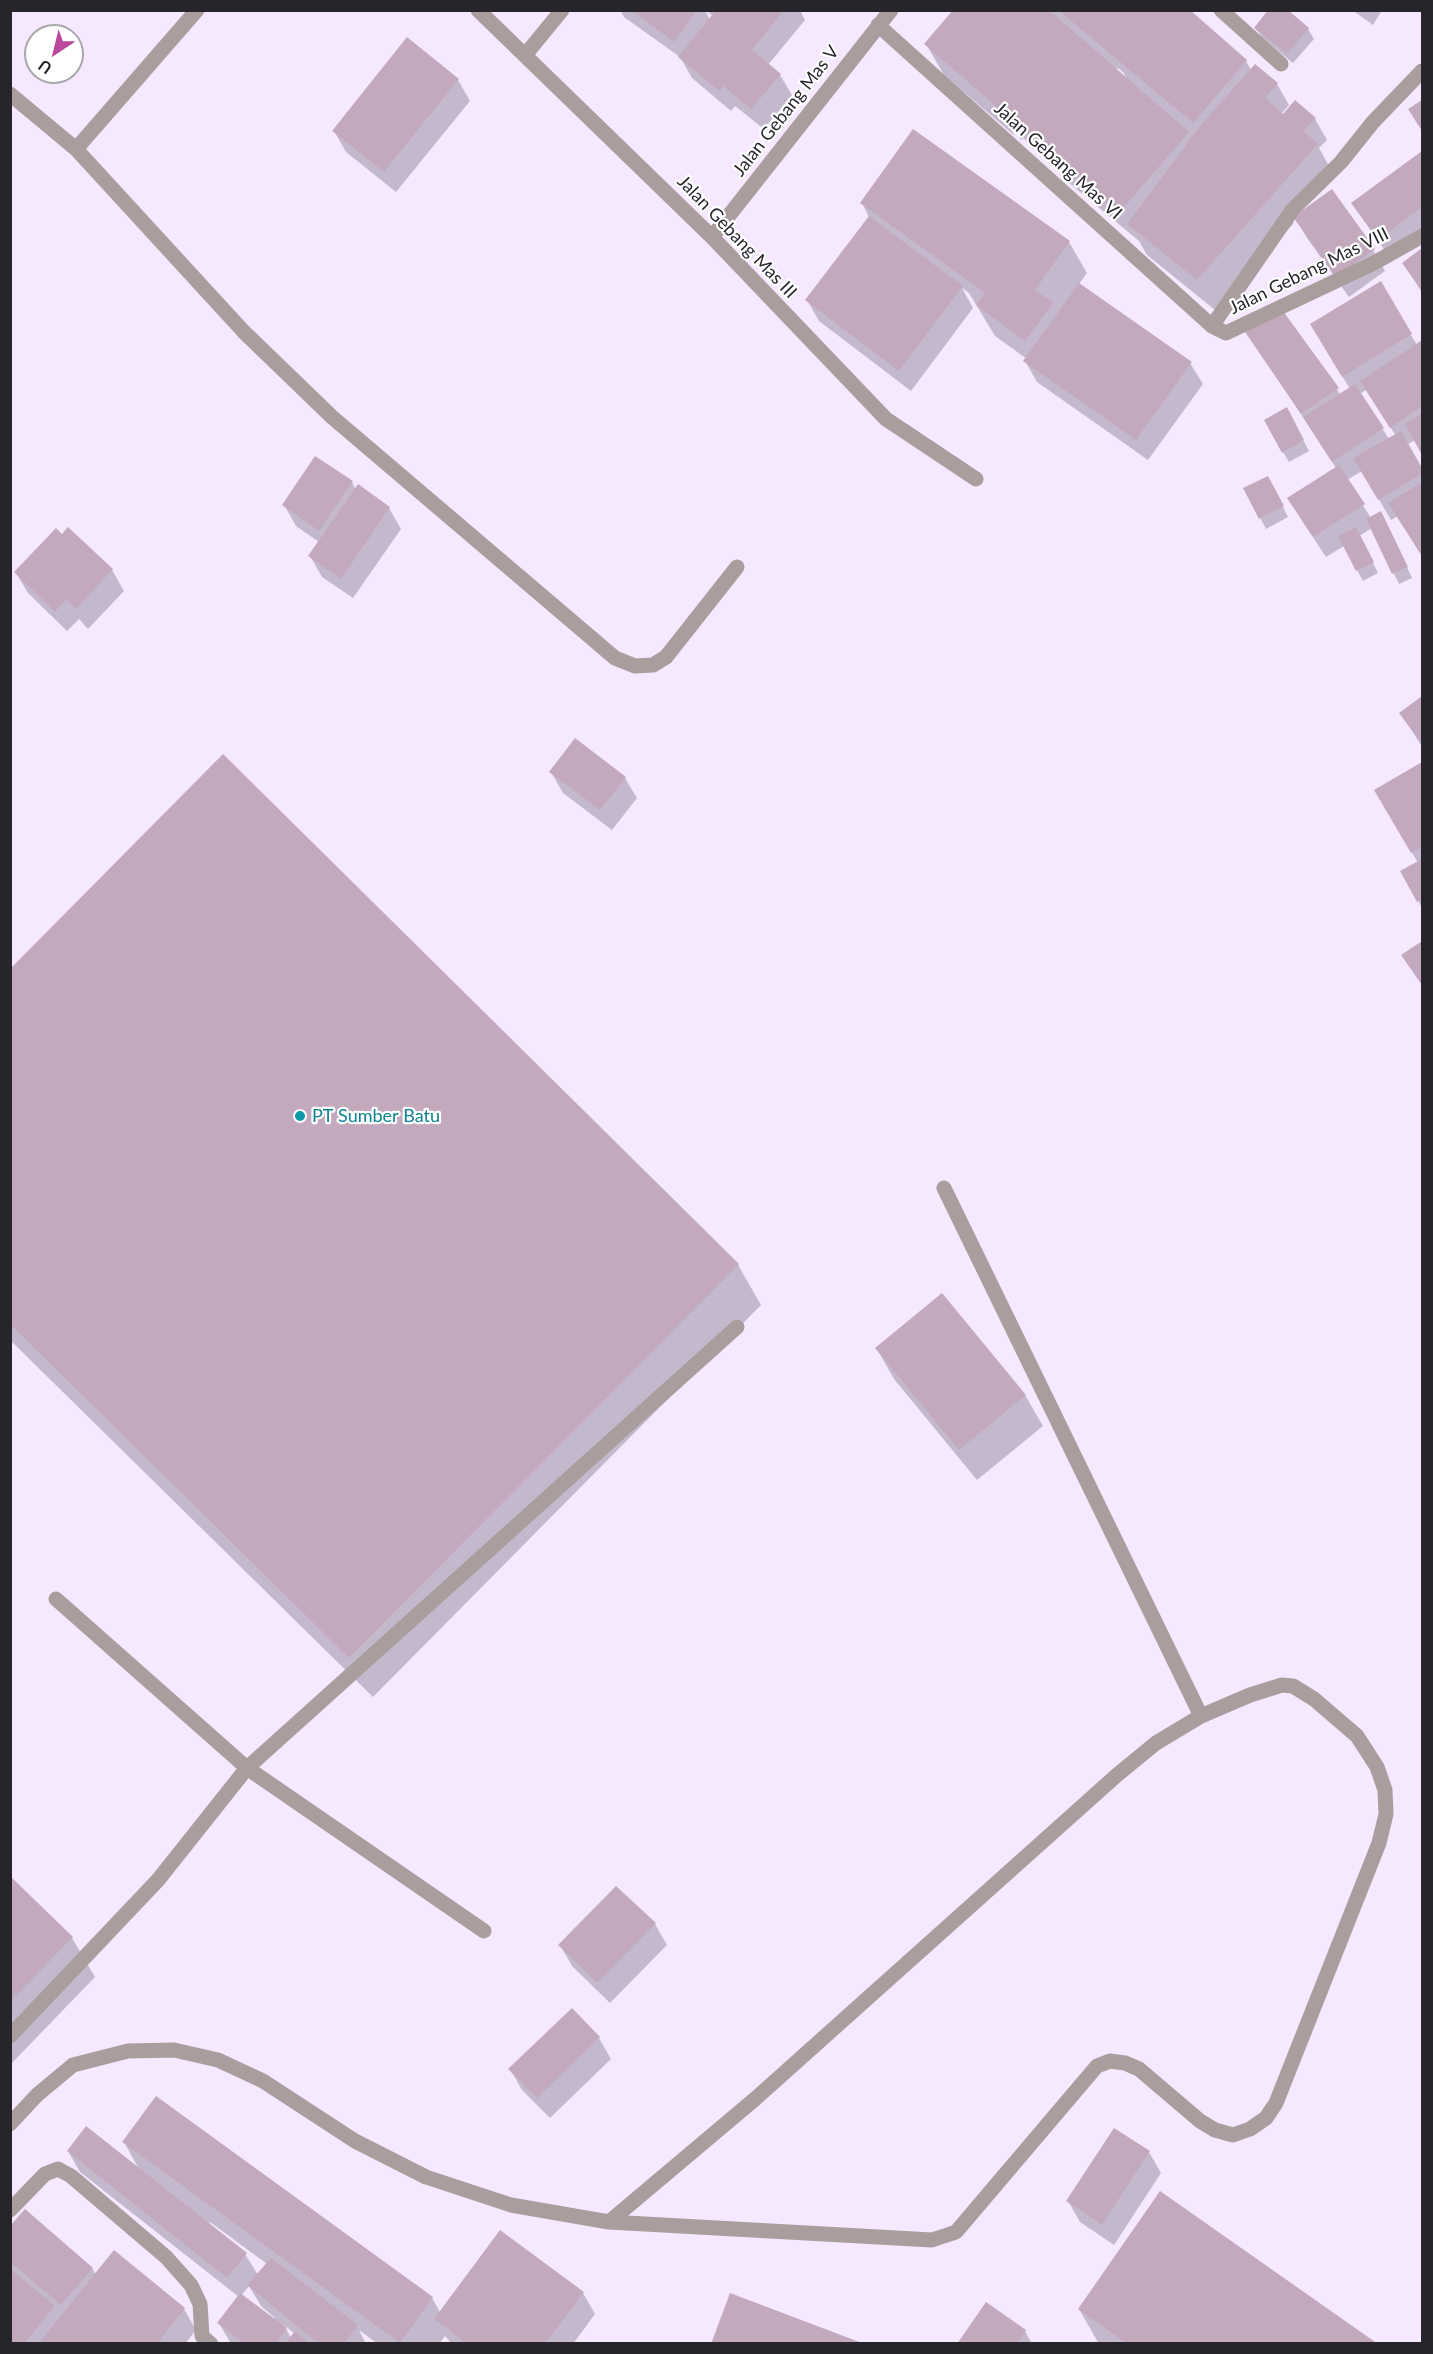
<!DOCTYPE html>
<html>
<head>
<meta charset="utf-8">
<style>
  body { margin:0 }
  #map { position:relative; width:1433px; height:2354px; overflow:hidden; background:#f5e8ff; font-family:Lato,sans-serif }
  canvas { display:block }
  .frame { position:absolute; inset:0; border:12px solid #28242c; pointer-events:none }
  .north { position:absolute; left:24px; top:24px; width:60px; height:60px; box-sizing:border-box; background:#fff; border:2px solid #a9a7ab; border-radius:50%; rotate:215deg; font-size:16px; font-weight:700; line-height:24px; text-align:center; color:#28242c }
  .north::after { content:''; display:block; margin:auto; width:21px; height:27px; background:#bc479f; clip-path:polygon(50% 0,100% 100%,50% 72%,0 100%) }
</style>
</head>
<body>
<div id="map">
<canvas width="1433" height="2354"></canvas>
<div class="frame"></div>
<div class="north">U</div>
</div>
<script>
const ctx = document.querySelector('canvas').getContext('2d');
ctx.lineJoin = 'round';
function fill(path, color) { ctx.fillStyle = color; ctx.fill(path, 'evenodd'); }
const poly = rows => new Path2D(rows.map(r => 'M' + r).join(''));
function stroke(path, color, width, dash) { ctx.strokeStyle = color; ctx.lineWidth = width; ctx.lineCap = dash ? 'butt' : 'round'; ctx.setLineDash(dash || []); ctx.stroke(path); }
function drawText(font, color, halo, rows, align = 'center') {
  ctx.font = font + ' Lato,sans-serif'; ctx.lineWidth = 4.5; ctx.setLineDash([]); ctx.textBaseline = 'middle'; ctx.strokeStyle = halo; ctx.fillStyle = color; for (const [text, x, y, turn = 0] of rows) {
    ctx.save(); ctx.translate(x, y); ctx.rotate((+turn || 0) * Math.PI / 180); ctx.textAlign = isNaN(turn) ? turn : align; if (halo) ctx.strokeText(text, 0, 0); ctx.fillText(text, 0, 0); ctx.restore();
  }
}
const shadow = poly([
  [620,10,705,10,710,20,713,16,705,10,800,10,805,20,768,65,780,75,792,95,764,129,735,106,731,111,692,78,680,57,624,17],
  [955,10,1188,10,1246,61,1251,70,1277,84,1289,105,1281,114,1315,119,1327,140,1319,148,1329,166,1288,213,1294,223,1215,310,1147,255,1139,241,1062,177,1056,167,1023,138,1021,140,999,103,997,105,1015,136,944,75,926,44],
  [1118,68,1124,73,1126,79,1116,70],
  [1270,10,1291,10,1289,13,1308,29,1314,39,1293,63,1262,38,1256,28],
  [1352,10,1382,10,1373,25],
  [458,80,470,101,396,192,346,152,334,131],
  [1422,153,1422,237,1391,260,1353,203],
  [1331,191,1373,250,1385,271,1349,297,1307,238,1295,217],
  [862,203,1069,242,1087,273,1079,284,1190,363,1203,384,1148,460,1037,382,1025,361,1027,359,995,336,969,293,962,288,973,308,911,391,819,321,807,300,869,217],
  [1422,250,1422,293,1404,263],
  [1380,284,1417,345,1422,342,1422,452,1415,440,1407,445,1422,471,1422,557,1398,516,1391,520,1362,471,1347,480,1371,518,1386,523,1412,578,1399,584,1372,528,1359,536,1378,573,1363,581,1344,546,1326,557,1301,519,1336,468,1246,330,1282,313,1341,395,1350,389,1324,346],
  [1366,390,1396,436,1389,439,1360,394],
  [1292,419,1309,451,1289,462,1283,452],
  [352,482,356,490,389,508,401,529,353,598,322,577,310,556,319,542,296,526,284,505],
  [1273,487,1288,517,1266,529,1245,489],
  [112,570,124,591,88,629,79,619,67,631,28,593,16,573],
  [1422,698,1422,747,1401,713],
  [223,756,738,1265,761,1305,373,1697,10,1340,10,971],
  [1422,764,1422,908,1402,872,1418,863,1376,790],
  [551,772,625,778,637,798,612,830,563,793],
  [1422,942,1422,984,1403,956],
  [877,1349,1025,1395,1043,1426,977,1480,894,1379],
  [10,1878,72,1938,95,1977,10,2065],
  [655,1924,667,1945,610,2003,572,1966,560,1945],
  [572,2010,599,2038,611,2059,550,2118,522,2090,510,2069],
  [124,2142,432,2298,440,2312,583,2293,595,2314,573,2344,452,2344,445,2336,439,2344,378,2344,359,2330,366,2344,231,2344,219,2323,239,2297,80,2172,68,2151,140,2171],
  [210,2222,267,2264,258,2275,245,2254,208,2225],
  [249,2286,261,2306,275,2318,274,2320,241,2296],
  [284,2325,295,2334,291,2338],
  [1149,2152,1161,2173,1114,2245,1080,2222,1068,2201],
  [10,2228,92,2268,96,2275,184,2309,196,2330,185,2344,10,2344],
  [1079,2309,1375,2344,1099,2344],
  [1025,2331,1032,2344,959,2344]
]);
const building = poly([
  [631,10,697,10,674,42],
  [716,10,784,10,752,50,781,74,751,109,723,86,719,91,678,57],
  [953,10,1049,10,1189,132,1119,213,924,44],
  [1058,10,1190,10,1247,60,1193,123],
  [1268,10,1288,10,1309,28,1287,54,1254,28],
  [407,37,459,79,384,172,332,131],
  [1255,64,1278,83,1265,98,1283,114,1295,100,1316,118,1304,131,1318,144,1197,280,1127,224,1200,126],
  [1422,100,1422,131,1408,109],
  [913,129,1070,241,1035,290,1053,303,1025,341,976,305,985,293,860,203],
  [1422,151,1422,207,1378,240,1351,203],
  [1332,189,1375,249,1336,277,1293,217],
  [869,216,963,286,899,371,805,300],
  [1422,248,1422,291,1402,263],
  [1381,281,1412,334,1342,377,1310,324],
  [1079,283,1192,362,1136,440,1023,361],
  [1283,311,1339,388,1301,414,1243,329],
  [1422,340,1422,406,1390,428,1360,381],
  [1355,384,1384,428,1332,462,1303,417],
  [1287,407,1304,440,1282,453,1264,420],
  [1422,414,1422,455,1405,424],
  [1401,431,1422,468,1422,474,1378,500,1353,458],
  [315,456,353,481,319,531,282,505],
  [1339,465,1365,504,1313,537,1287,498],
  [1268,476,1284,506,1259,519,1243,488],
  [1422,482,1422,551,1420,553,1388,503],
  [358,484,390,507,341,579,308,556],
  [1381,511,1408,567,1392,574,1366,519],
  [68,527,113,569,76,609,66,599,55,612,14,572,56,528,62,534],
  [1356,527,1374,562,1356,571,1338,536],
  [1422,696,1422,744,1399,713],
  [575,738,626,777,600,810,549,772],
  [223,754,739,1264,349,1658,10,1324,10,969],
  [1422,762,1422,847,1411,853,1374,790],
  [1422,859,1422,899,1417,902,1400,871],
  [1422,941,1422,985,1401,955],
  [942,1293,1026,1395,959,1450,875,1348],
  [10,1876,73,1937,10,2002],
  [616,1886,656,1923,597,1983,558,1945],
  [572,2008,600,2037,537,2098,508,2069],
  [156,2096,433,2297,400,2343,122,2142],
  [86,2126,247,2253,227,2278,67,2151],
  [1114,2128,1150,2151,1102,2225,1066,2201],
  [1160,2191,1378,2344,1127,2344,1078,2309],
  [25,2209,93,2268,61,2305,10,2262,10,2226],
  [500,2230,584,2292,545,2344,467,2344,434,2319],
  [114,2250,185,2308,157,2344,38,2344],
  [271,2258,358,2325,344,2344,319,2344,247,2285],
  [10,2269,55,2306,24,2344,10,2344],
  [240,2293,287,2328,276,2344,245,2344,217,2323],
  [730,2293,862,2343,862,2344,711,2344],
  [986,2302,1026,2330,1017,2344,957,2344],
  [295,2331,311,2344,285,2344]
]);
const service = poly([
  [944,1188,1201,1716],
  [56,1599,247,1768,484,1931],
  [10,2036,158,1880,247,1768,737,1327],
  [10,2124,37,2095,73,2065,128,2051,174,2050,218,2060,263,2081,355,2141,426,2177,511,2205,609,2222,932,2240,956,2232,1097,2066,1110,2061,1125,2063,1139,2069,1200,2121,1215,2130,1233,2135,1250,2129,1266,2118,1276,2103,1379,1843,1386,1814,1385,1790,1377,1767,1357,1736,1314,1699,1293,1686,1282,1685,1250,1695,1201,1716,1156,1743,1117,1775,755,2099,609,2222]
]);
const minor = poly([
  [478,10,712,237,886,419,976,479],
  [1221,10,1281,64],
  [878,25,1212,326,1226,333,1374,263,1422,236],
  [526,54,562,10],
  [10,94,76,149,244,332,332,417,615,658,635,666,653,665,666,657,737,567],
  [76,149,197,10],
  [712,237,891,10],
  [1212,326,1293,209,1341,162,1373,122,1422,71],
  [10,2210,45,2174,58,2169,71,2176,166,2257,191,2285,200,2304,202,2336,211,2344]
]);
const markers = [
  [300,1116,6,"#0f9aa8"]
];
const streetNames = [
  ["Jalan Gebang Mas V",786,111,-52],
  ["Jalan Gebang Mas VI",1058,161,42],
  ["Jalan Gebang Mas III",737,237,46],
  ["Jalan Gebang Mas VIII",1309,271,-26]
];
const cultureNames = [
  ["PT Sumber Batu",312,1116]
];
fill(shadow, '#0003');
fill(building, '#c3a9be');
stroke(service, '#aa9d9e', 15);
stroke(minor, '#aa9d9e', 15);
for (const [x, y, r, color] of markers) { const dot = new Path2D(); dot.arc(x, y, r, 0, 2 * Math.PI); ctx.fillStyle = color; ctx.fill(dot); stroke(dot, '#fff', 2); }
drawText('18px', '#28242c', '#fff', streetNames);
drawText('18px', '#0d838f', '#fff', cultureNames, 'left');
</script>
</body>
</html>
